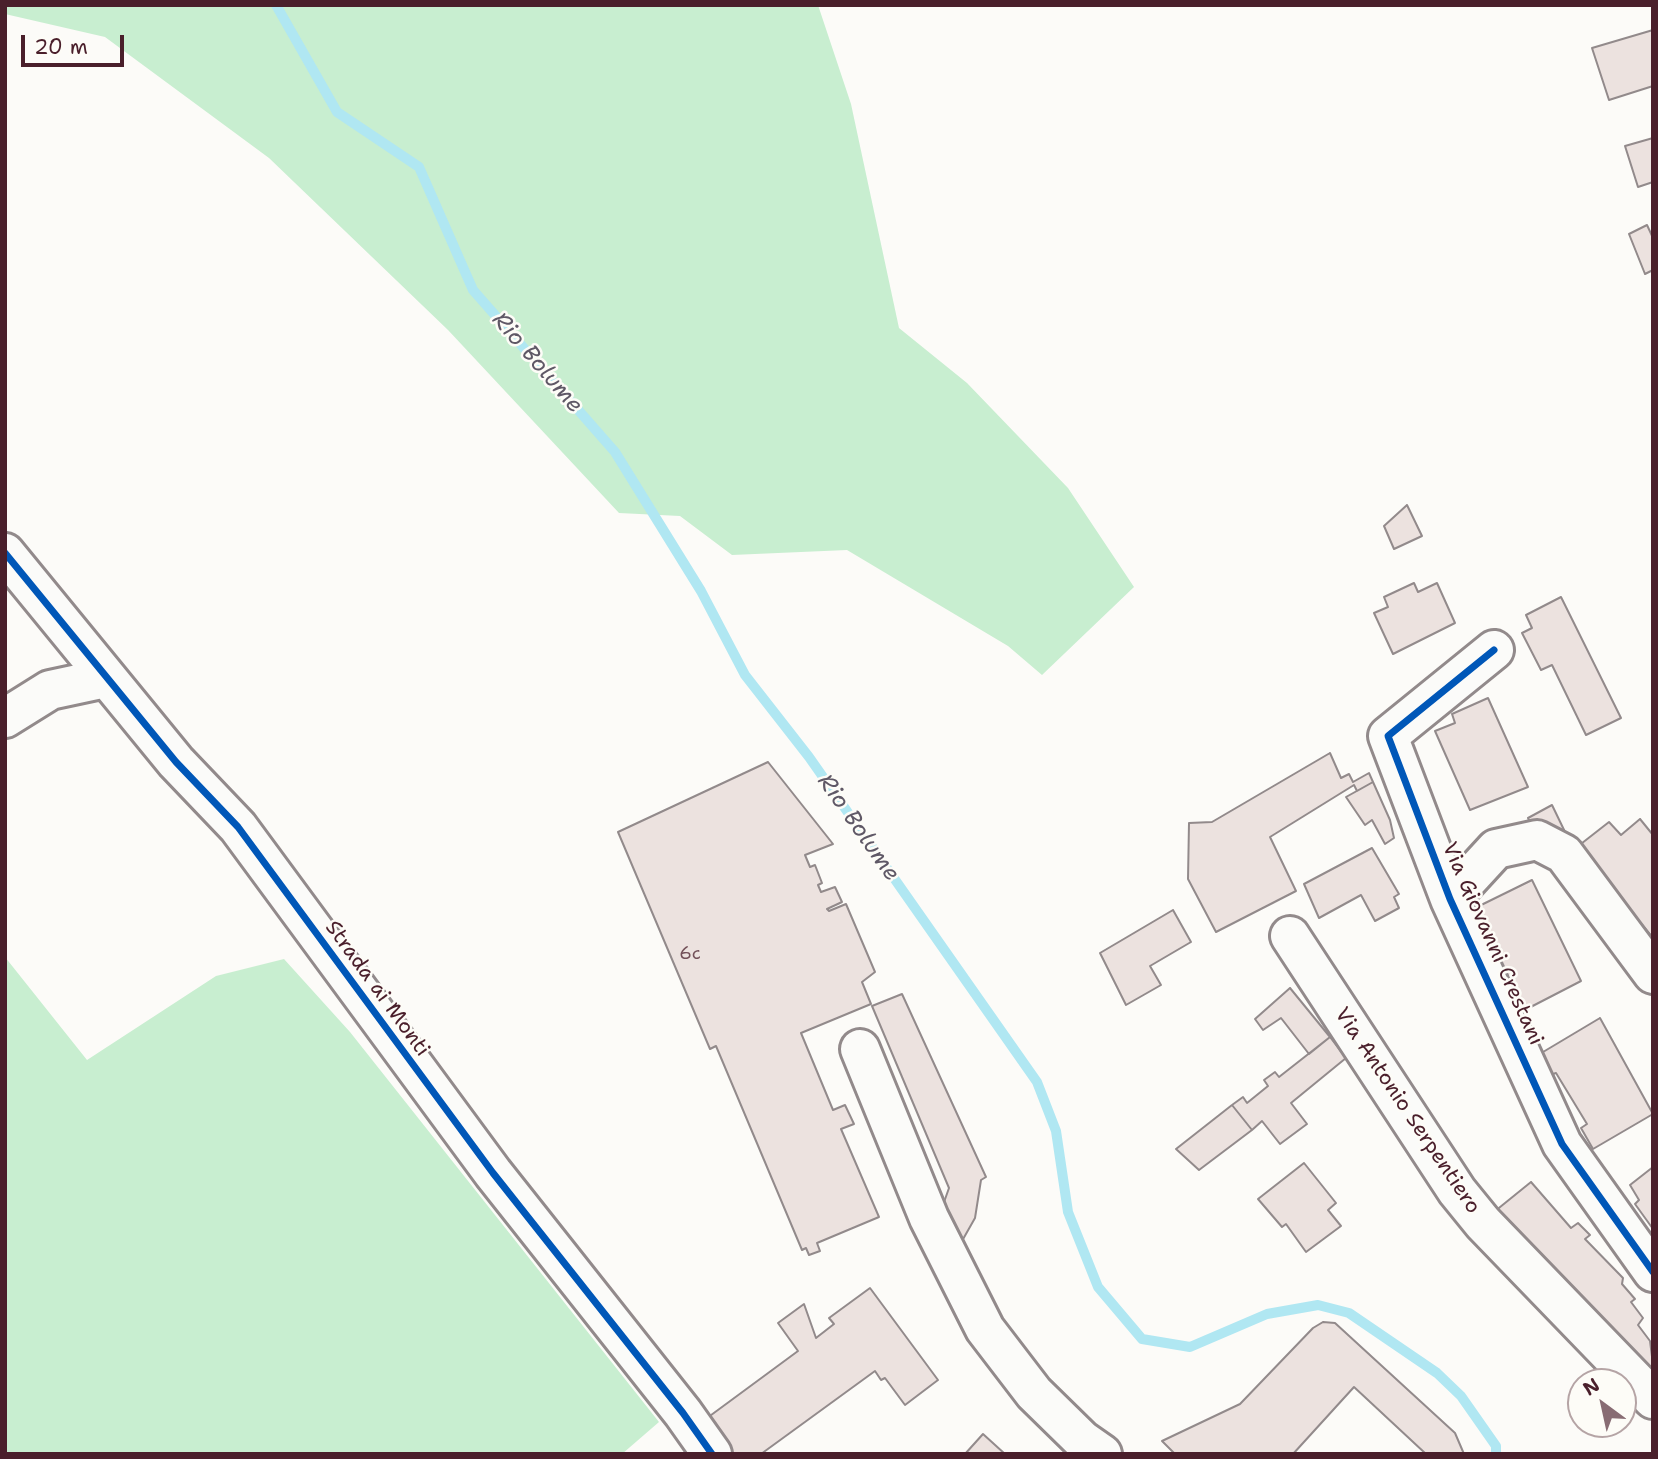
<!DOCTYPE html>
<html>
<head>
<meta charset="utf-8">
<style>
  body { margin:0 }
  #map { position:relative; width:1658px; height:1459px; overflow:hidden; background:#fcfbf8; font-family:"Shantell Sans",sans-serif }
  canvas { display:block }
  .frame { position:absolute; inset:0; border:7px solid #4a1f2b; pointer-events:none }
  .north { position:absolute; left:1567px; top:1368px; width:70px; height:70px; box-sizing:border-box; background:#fdfcf7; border:2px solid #b5a4a5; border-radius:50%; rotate:327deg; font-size:19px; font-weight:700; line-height:28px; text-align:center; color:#4a1f2b }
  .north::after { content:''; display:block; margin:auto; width:24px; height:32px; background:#886c73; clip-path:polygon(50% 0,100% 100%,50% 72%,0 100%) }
  .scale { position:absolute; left:21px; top:35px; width:103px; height:32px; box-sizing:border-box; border:4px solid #4a1f2b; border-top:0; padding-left:9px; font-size:21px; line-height:24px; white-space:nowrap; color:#4a1f2b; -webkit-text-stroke:5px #fdfcf7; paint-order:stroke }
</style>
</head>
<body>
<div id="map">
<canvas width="1658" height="1459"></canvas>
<div class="frame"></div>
<div class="north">N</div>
<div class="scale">20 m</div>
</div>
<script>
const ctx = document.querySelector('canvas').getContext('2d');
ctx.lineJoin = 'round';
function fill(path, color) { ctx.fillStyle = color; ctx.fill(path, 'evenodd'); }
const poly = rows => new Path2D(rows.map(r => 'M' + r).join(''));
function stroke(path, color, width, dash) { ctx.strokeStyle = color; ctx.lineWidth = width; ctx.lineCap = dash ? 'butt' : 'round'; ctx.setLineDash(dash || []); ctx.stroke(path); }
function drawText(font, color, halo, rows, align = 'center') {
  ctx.font = font + ' "Shantell Sans",sans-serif'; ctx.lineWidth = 5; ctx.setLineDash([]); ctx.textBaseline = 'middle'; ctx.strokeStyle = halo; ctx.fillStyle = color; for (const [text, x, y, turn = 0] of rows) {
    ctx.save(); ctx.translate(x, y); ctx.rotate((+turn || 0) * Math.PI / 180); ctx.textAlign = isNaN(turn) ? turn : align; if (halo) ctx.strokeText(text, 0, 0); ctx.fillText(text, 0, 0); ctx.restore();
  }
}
const green = poly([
  [5,5,818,5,851,104,899,328,967,383,1068,488,1134,587,1042,675,1008,646,847,550,732,555,680,516,619,513,448,330,269,158,105,37,5,14],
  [5,957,87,1060,216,976,284,959,350,1032,659,1422,622,1454,5,1454]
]);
const stream = poly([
  [276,5,337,112,419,167,473,290,615,452,701,591,745,675,809,757,1037,1082,1056,1131,1068,1212,1098,1287,1142,1339,1190,1347,1267,1314,1318,1305,1349,1313,1437,1373,1461,1396,1496,1446,1496,1454]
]);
const building = poly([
  [1653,30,1653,86,1609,100,1592,48,1653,30],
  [1653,138,1653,182,1638,187,1625,146,1653,138],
  [1647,225,1653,238,1653,270,1645,274,1629,234,1647,225],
  [1407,505,1422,536,1394,549,1384,526,1407,505],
  [1414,583,1418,592,1437,583,1455,623,1393,654,1374,613,1388,607,1384,597,1414,583],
  [1561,597,1621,718,1586,735,1552,665,1541,670,1522,633,1532,628,1526,615,1561,597],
  [1488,698,1528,787,1470,810,1435,731,1455,723,1452,714,1488,698],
  [1330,753,1341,778,1349,774,1353,782,1369,773,1373,782,1357,791,1354,785,1270,837,1296,891,1216,932,1188,879,1189,823,1212,822,1330,753],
  [768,762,833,844,805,855,810,867,815,865,822,883,818,885,821,892,835,887,842,902,827,909,829,911,846,904,875,972,862,982,871,1004,801,1033,833,1110,845,1105,854,1124,841,1129,879,1217,817,1243,820,1251,809,1255,806,1248,802,1250,716,1046,710,1049,618,832,768,762],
  [1373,782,1390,820,1394,838,1385,844,1372,820,1365,825,1346,797,1373,782],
  [1552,805,1566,834,1535,833,1528,818,1552,805],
  [1640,819,1653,835,1653,938,1577,847,1609,822,1621,835,1640,819],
  [1372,848,1399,894,1394,897,1399,908,1375,921,1361,895,1319,918,1304,884,1372,848],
  [1532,880,1581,981,1521,1012,1471,910,1532,880],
  [1173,910,1191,942,1150,966,1161,985,1126,1005,1100,953,1173,910],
  [1290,988,1330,1037,1309,1054,1281,1018,1263,1030,1255,1019,1290,988],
  [902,994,986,1177,981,1180,975,1218,962,1241,943,1205,949,1188,872,1006,902,994],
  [1600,1018,1653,1114,1593,1149,1581,1128,1587,1124,1556,1073,1550,1075,1538,1055,1600,1018],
  [1330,1037,1346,1058,1291,1103,1307,1124,1280,1144,1262,1121,1252,1130,1232,1105,1243,1097,1247,1103,1268,1086,1264,1080,1275,1072,1279,1077,1330,1037],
  [1232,1105,1252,1130,1199,1170,1176,1149,1232,1105],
  [1304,1163,1336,1203,1328,1210,1341,1226,1306,1252,1286,1224,1282,1227,1258,1199,1304,1163],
  [1653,1167,1653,1229,1635,1204,1639,1200,1630,1185,1653,1167],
  [1531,1182,1571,1228,1578,1223,1590,1235,1585,1239,1623,1278,1622,1284,1635,1299,1631,1302,1643,1318,1638,1325,1650,1341,1653,1365,1641,1372,1489,1216,1531,1182],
  [870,1288,938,1380,905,1405,885,1378,881,1380,875,1371,761,1454,728,1454,703,1421,798,1351,778,1323,804,1304,816,1338,834,1324,829,1318,870,1288],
  [1323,1322,1335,1323,1455,1433,1464,1454,1426,1454,1354,1387,1293,1454,1175,1454,1162,1441,1240,1404,1313,1328,1323,1322],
  [983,1434,1005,1454,965,1454,983,1434]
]);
const minor = poly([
  [5,553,176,762,238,827,493,1173,683,1413,712,1454],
  [1494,650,1388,736,1450,899,1562,1144,1653,1272],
  [5,718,50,690,106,678],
  [1450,899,1496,849,1537,840,1564,854,1653,974],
  [1290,936,1457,1191,1483,1223,1653,1399],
  [860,1049,929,1218,985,1329,1034,1393,1082,1440,1102,1454]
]);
const cycleway = poly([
  [5,553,176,762,238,827,493,1173,683,1413,712,1454],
  [1494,650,1388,736,1450,899,1562,1144,1653,1272]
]);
const numberNames = [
  ["6c",690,954]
];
const streetNames = [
  ["Via Giovanni Crestani",1492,944,66],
  ["Strada ai Monti",377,989,54],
  ["Via Antonio Serpentiero",1407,1111,56]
];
const waterNames = [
  ["Rio Bolume",537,363,49],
  ["Rio Bolume",858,828,55]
];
fill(green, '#c8eed0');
stroke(stream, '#b0e7f2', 10);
fill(building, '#ece2df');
stroke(building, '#928a8b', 2);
stroke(minor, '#928a8b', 44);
stroke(minor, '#fbfbf9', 38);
stroke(cycleway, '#0057b8', 7);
drawText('18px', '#735159', null, numberNames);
drawText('21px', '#4a1f2b', '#fdfcf7', streetNames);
drawText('italic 23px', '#5f5866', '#fdfcf7', waterNames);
</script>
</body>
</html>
